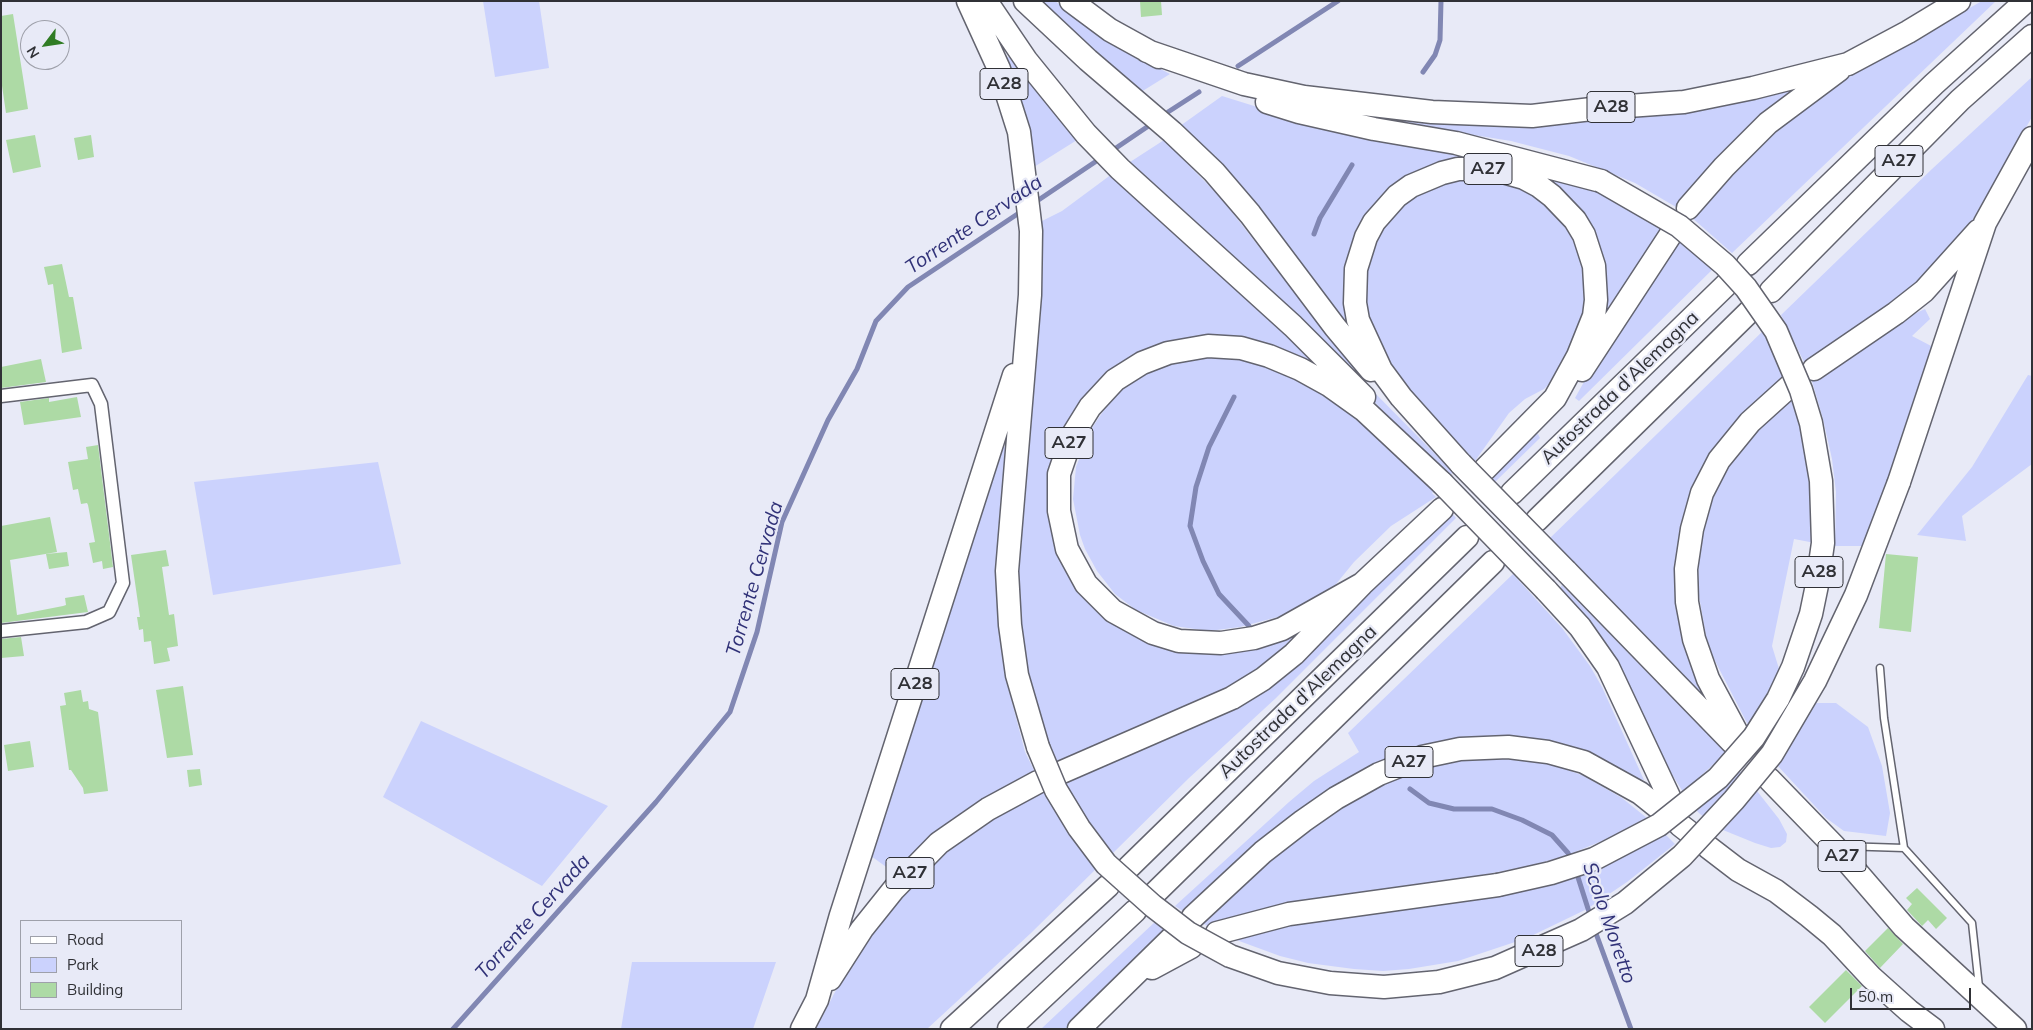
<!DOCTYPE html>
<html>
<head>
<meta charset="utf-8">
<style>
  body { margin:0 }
  #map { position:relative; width:2033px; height:1030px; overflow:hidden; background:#e8eaf7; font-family:Mulish,sans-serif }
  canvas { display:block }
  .frame { position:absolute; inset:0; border:2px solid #303136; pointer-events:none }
  .legend { position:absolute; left:20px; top:920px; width:162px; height:90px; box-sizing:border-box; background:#e8eaf7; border:1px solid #9ea0aa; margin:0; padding:6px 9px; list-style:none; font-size:15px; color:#303136 }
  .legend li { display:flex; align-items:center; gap:10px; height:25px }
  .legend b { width:25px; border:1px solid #9ea0aa }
  .north { position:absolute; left:20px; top:20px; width:50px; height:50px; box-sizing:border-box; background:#e8eaf7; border:1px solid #9ea0aa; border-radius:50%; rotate:239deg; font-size:14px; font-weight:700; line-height:20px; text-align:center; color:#303136 }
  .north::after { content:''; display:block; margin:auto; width:18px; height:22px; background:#307c24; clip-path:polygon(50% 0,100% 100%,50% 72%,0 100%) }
  .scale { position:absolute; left:1850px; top:988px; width:121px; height:22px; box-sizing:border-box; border:2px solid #303136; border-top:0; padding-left:6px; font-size:15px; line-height:18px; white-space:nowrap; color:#303136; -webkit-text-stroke:4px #e8eaf7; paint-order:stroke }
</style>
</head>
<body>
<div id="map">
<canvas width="2033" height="1030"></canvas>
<div class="frame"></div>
<ul class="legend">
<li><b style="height:6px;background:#fff"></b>Road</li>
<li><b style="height:14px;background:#cbd2fd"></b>Park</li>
<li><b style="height:14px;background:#addaa5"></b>Building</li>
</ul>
<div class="north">N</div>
<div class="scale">50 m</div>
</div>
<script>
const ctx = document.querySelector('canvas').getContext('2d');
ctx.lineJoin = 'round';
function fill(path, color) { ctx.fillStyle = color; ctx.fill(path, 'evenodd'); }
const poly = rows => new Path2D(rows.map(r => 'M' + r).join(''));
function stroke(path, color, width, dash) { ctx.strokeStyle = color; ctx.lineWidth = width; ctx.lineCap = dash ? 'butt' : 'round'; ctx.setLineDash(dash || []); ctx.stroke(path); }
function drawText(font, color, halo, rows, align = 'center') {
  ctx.font = font + ' Mulish,sans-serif'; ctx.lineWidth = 4.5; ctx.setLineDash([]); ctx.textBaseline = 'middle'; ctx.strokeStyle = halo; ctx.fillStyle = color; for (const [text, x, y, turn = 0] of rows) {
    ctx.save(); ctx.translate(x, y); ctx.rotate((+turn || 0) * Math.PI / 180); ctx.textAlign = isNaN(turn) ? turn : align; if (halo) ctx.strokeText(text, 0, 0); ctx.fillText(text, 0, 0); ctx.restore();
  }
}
const green = poly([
  [483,1,539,1,549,68,495,77],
  [1034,1,1055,1,1111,43,1170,74,1141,92],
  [1982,1,1996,1,1732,253,1690,216,1743,157,1811,101,1867,66],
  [1009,57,1077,140,1034,167,1001,58],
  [2032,77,2032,117,1958,245,1914,289,1804,362,1781,315,1932,169],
  [1809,80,1716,160,1676,207,1635,183,1569,156,1511,141,1349,115,1466,116],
  [1222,96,1312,124,1551,169,1666,222,1605,321,1595,245,1507,166,1385,194,1348,327,1180,126],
  [1164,140,1221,198,1365,383,1453,472,1448,477,1349,376,1127,164],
  [1112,174,1166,227,1304,351,1316,365,1316,368,1163,347,1067,435,1067,557,1156,638,1299,630,1305,634,1231,690,1055,764,1030,689,1018,603,1019,550,1041,310,1040,222,1062,211],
  [1486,177,1520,186,1549,205,1572,234,1582,259,1586,300,1583,320,1561,366,1551,382,1544,389,1525,399,1509,413,1475,461,1389,369,1368,326,1361,282,1375,236,1407,197,1450,179],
  [1681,233,1717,265,1579,401,1575,398,1585,380],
  [1925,309,1930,319,1912,336,1935,348,1866,546,1835,546,1836,492,1832,459,1823,419,1811,378,1892,324],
  [1766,328,1789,374,1755,401,1740,416,1715,450,1683,535,1714,699,1705,706,1549,539],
  [1197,356,1241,358,1258,362,1294,377,1340,405,1402,459,1434,491,1432,493,1436,497,1391,526,1354,562,1332,589,1285,615,1240,627,1209,631,1174,626,1136,610,1115,594,1097,571,1085,549,1080,535,1073,499,1076,467,1090,431,1114,395,1151,370],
  [2028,375,2032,376,2032,464,1962,516,1966,541,1917,535,1972,467],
  [1795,389,1806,419,1815,543,1794,539,1772,646,1780,672,1748,725,1712,655,1706,636,1698,590,1699,548,1711,499,1730,461],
  [1538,434,1540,438,1495,482,1490,478,1534,435],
  [1002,446,1010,448,1004,647,1012,702,1025,752,1036,774,896,874,871,856],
  [378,462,401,564,213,595,194,482],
  [1451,512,1456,518,1276,698,1189,778,1113,853,1087,819,1062,779,1331,631],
  [1513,574,1562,628,1590,666,1602,687,1644,780,1638,779,1586,756,1408,753,1186,913,1175,906,1289,802,1314,781,1359,752,1348,733],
  [1562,585,1726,753,1683,792,1558,591],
  [1815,703,1836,703,1868,727,1882,766,1890,813,1886,836,1844,831,1826,818,1776,764],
  [421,721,608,806,542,886,383,797],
  [1486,757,1552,764,1584,776,1622,798,1647,818,1602,841,1565,856,1529,866,1209,927,1199,921,1240,884,1343,802,1431,763],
  [1739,771,1743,774,1705,818,1700,814,1696,810],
  [1043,788,1098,867,1031,933,927,1029,816,1029,835,992,875,926,907,886,971,830],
  [1757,791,1779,819,1787,834,1786,842,1780,847,1771,848,1755,843,1723,830],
  [1663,832,1675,844,1627,882,1587,909,1527,938,1458,961,1409,969,1383,971,1354,969,1308,963,1280,956,1231,938,1237,934,1437,901],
  [1157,920,1171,930,1065,1029,1041,1029],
  [632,962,776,962,753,1029,621,1029]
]);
const stream = poly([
  [1238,66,1338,1],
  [1423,72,1435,55,1440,40,1441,1],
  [1168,112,1199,92],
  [1116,148,1147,127],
  [1034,203,1095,162],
  [1314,234,1320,218,1352,165],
  [1234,397,1209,447,1196,487,1190,526,1203,561,1219,594,1249,626],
  [1410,789,1429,803,1454,809,1492,809,1522,820,1552,835,1568,853,1572,861],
  [1576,871,1591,918],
  [1594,928,1631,1029],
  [453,1029,656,802,730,712,757,632,782,522,828,420,857,369,876,321,908,287,1022,211]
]);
const building = poly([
  [1140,1,1161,1,1162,15,1141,17],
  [13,14,28,109,6,113,1,79,1,16],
  [35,135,41,167,13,173,6,140],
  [91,135,94,157,78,160,74,138],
  [62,264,69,297,73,297,82,349,62,353,53,284,48,285,44,267],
  [41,359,46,382,1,388,1,367],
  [77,397,81,417,24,425,20,402,49,398,49,402],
  [98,445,113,567,103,569,102,561,93,563,89,543,95,542,88,505,87,503,81,504,78,489,73,490,68,462,88,459,86,447],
  [50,517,57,552,10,560,17,615,63,606,66,605,65,598,84,595,88,612,1,623,1,526],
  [166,550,169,566,162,567,169,615,174,614,178,646,167,648,170,661,154,664,151,641,144,642,143,629,139,630,137,617,140,617,131,555],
  [67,552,69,566,49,569,46,554],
  [1886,554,1918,557,1911,632,1879,628],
  [21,637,24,656,1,658,1,639],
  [183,686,193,755,167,758,156,690],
  [81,690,83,702,88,701,89,709,98,712,108,791,84,794,83,788,71,770,69,770,60,706,66,705,64,693],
  [30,741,34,767,8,771,4,745],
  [200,769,202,785,189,787,187,770],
  [1917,888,1947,918,1936,929,1928,920,1922,926,1907,910,1912,904,1906,898],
  [1888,928,1903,944,1880,968,1865,951],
  [1846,970,1862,986,1825,1023,1809,1007]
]);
const service = poly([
  [1880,668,1884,718,1904,848],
  [1841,846,1904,848,1972,923,1979,987]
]);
const minor = poly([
  [1,396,92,385,101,404,123,583,109,612,86,622,1,631]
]);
const motorway = poly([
  [968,1,999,69,1019,132,1031,231,1030,295,1007,571,1010,625,1017,675,1038,747],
  [986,1,1026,60,1086,134,1120,169,1293,326,1364,397],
  [1025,1,1088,60,1172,132,1214,172,1250,214,1335,327,1371,370],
  [1071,1,1110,30,1159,57],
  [1147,51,1244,84,1304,97,1432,112,1532,116,1600,108,1684,102,1753,88,1848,64,1908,32,1959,1],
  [1267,102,1299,112,1374,129,1456,143,1601,181],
  [1688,208,1724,167,1768,123,1839,70],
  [1748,264,1934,84,2026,1],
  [1771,291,1960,100,2032,36],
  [1814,369,1896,313,1924,291,1978,231],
  [1582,370,1673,231],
  [1461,464,1401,397,1381,370,1358,320,1355,303,1356,269,1366,237,1374,222,1397,196,1411,186,1442,173,1458,169,1492,169,1524,178,1539,186,1552,196,1575,220,1584,235,1594,266,1596,300,1594,316,1578,356,1555,398,1485,469],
  [1899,482,1985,223,2032,138],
  [1512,493,1728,283],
  [1537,520,1751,310],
  [1566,571,1732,742],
  [1362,584,1282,629,1254,638,1221,643,1179,641,1153,633,1113,611,1086,584,1067,549,1059,511,1059,474,1072,436,1090,407,1115,380,1142,363,1168,353,1208,346,1241,348,1269,356,1300,369,1329,385,1364,410,1442,483],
  [1546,590,1580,627,1608,667,1671,801],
  [1738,735,1708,679,1694,639,1687,602,1686,569,1692,529,1702,493,1719,460,1750,422,1791,385],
  [1062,772,1232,698,1263,679,1294,654,1362,584,1442,509],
  [1769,779,1834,846,1904,927,2015,1029],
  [1680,825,1689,832],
  [1708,847,1738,870,1776,891,1809,916,1832,935,1871,977,1909,1011,1933,1029],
  [1128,868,1467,537],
  [1156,892,1493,562],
  [1193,917,1263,852,1303,821,1336,798,1379,774,1422,757,1460,749,1508,747,1548,752,1584,762,1640,793,1660,809],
  [1217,933,1289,914,1498,885],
  [1152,968,1191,947],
  [830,979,862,929,894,889,939,843,988,809,1038,782],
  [802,1029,817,1000,841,915,1014,375],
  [952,1029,1108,886],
  [1009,1029,1135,911],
  [1079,1029,1173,937]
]);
const motorwayBridge = poly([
  [1461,464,1566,571],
  [1442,483,1546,590],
  [1038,747,1056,790,1079,828,1106,864,1153,906,1188,933,1230,956,1278,973,1330,983,1384,987,1439,982,1495,968,1581,930,1625,903,1682,856,1734,800,1772,754,1815,681,1856,595,1899,482],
  [1498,885,1551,873,1594,859,1659,825,1718,778,1754,737,1778,699,1793,667,1811,614,1817,585,1823,543,1821,481,1811,423,1801,390,1776,331,1746,288,1725,265,1679,226,1601,181]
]);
const shields = [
  [1004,84,48],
  [1611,107,48],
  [1899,161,48],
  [1488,169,48],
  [1069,443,48],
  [1819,572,48],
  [915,684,48],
  [1409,762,48],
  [1842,856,48],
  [910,873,48],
  [1539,951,48]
];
const shieldNames = [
  ["A28",1004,84],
  ["A28",1611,107],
  ["A27",1899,161],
  ["A27",1488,169],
  ["A27",1069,443],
  ["A28",1819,572],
  ["A28",915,684],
  ["A27",1409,762],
  ["A27",1842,856],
  ["A27",910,873],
  ["A28",1539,951]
];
const streetNames = [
  ["Autostrada d'Alemagna",1620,388,-44],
  ["Autostrada d'Alemagna",1298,702,-44]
];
const waterNames = [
  ["Torrente Cervada",974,225,-34],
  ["Torrente Cervada",755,579,-74],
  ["Torrente Cervada",533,917,-48],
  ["Scolo Moretto",1609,923,71]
];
fill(green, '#cbd2fd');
stroke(stream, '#8187b3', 5);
fill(building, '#addaa5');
stroke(service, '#63646f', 9);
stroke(minor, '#63646f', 15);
stroke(motorway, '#63646f', 25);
stroke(service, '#fff', 6);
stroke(minor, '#fff', 12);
stroke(motorway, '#fff', 22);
stroke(motorwayBridge, '#63646f', 25, []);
stroke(motorwayBridge, '#fff', 22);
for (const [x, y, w] of shields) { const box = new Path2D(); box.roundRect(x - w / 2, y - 15.5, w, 31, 4); ctx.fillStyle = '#e8eaf7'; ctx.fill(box); stroke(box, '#303136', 1); }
drawText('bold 18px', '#303136', null, shieldNames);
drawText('19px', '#303136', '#e8eaf7', streetNames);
drawText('italic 20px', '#313278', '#e8eaf7', waterNames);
</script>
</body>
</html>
